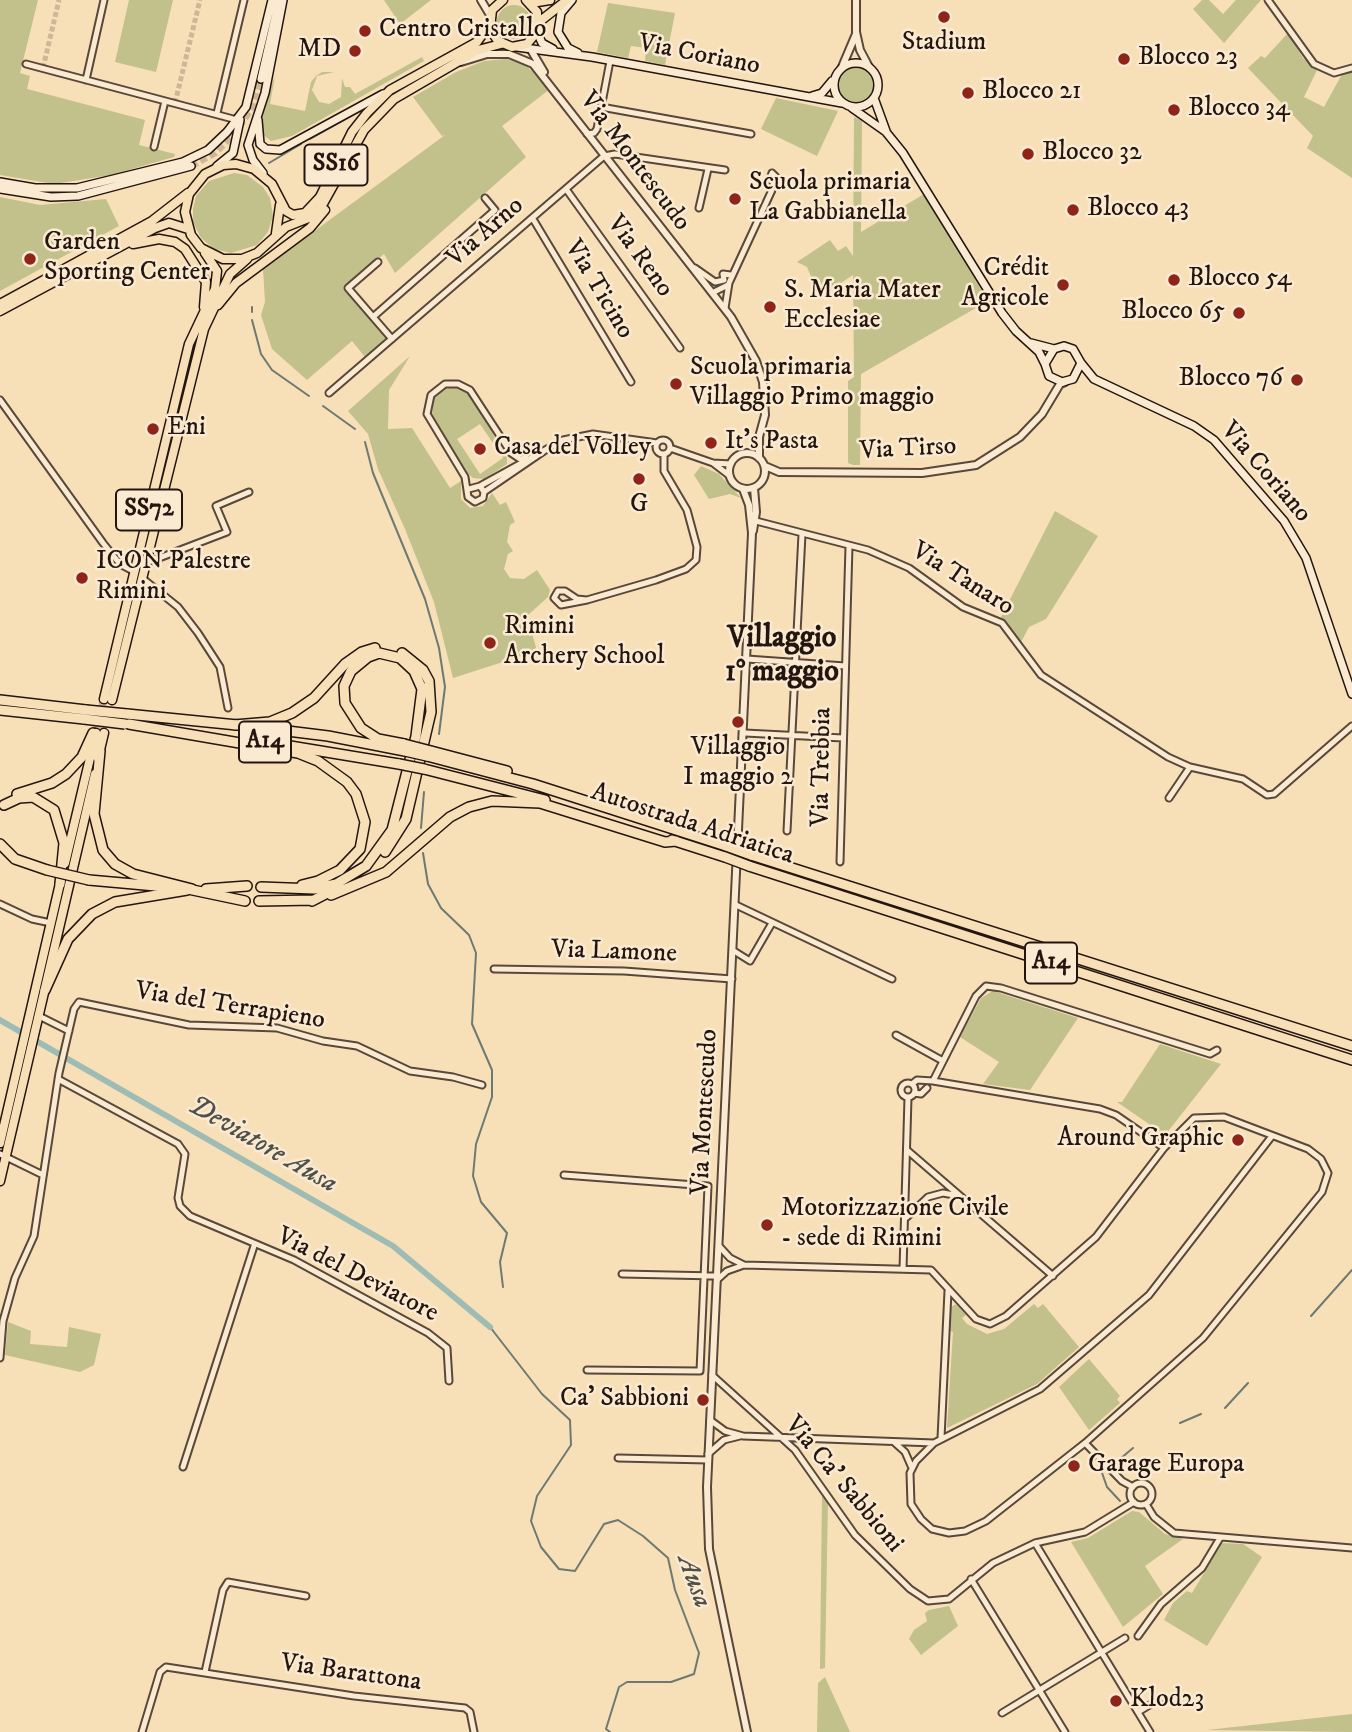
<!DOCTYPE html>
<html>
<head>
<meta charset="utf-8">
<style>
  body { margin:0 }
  canvas { display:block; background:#f7dfb8 }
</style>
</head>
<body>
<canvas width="1352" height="1732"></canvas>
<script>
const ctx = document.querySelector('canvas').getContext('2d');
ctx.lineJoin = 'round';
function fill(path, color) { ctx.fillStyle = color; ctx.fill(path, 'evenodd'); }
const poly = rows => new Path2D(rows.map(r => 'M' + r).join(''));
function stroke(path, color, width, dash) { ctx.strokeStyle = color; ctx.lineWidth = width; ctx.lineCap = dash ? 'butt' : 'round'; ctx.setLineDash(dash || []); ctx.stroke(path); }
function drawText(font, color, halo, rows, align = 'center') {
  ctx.font = font + ' "IM FELL DW Pica",serif'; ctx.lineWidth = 5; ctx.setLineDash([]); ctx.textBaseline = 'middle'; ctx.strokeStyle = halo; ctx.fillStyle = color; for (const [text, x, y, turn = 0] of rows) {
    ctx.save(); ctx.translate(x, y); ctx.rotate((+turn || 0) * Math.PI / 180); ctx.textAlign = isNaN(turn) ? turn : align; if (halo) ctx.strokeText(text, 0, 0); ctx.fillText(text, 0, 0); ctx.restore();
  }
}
const green = poly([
  [0,0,38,0,20,73,30,76,27,89,145,120,139,145,175,154,174,157,111,175,54,184,0,175],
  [129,0,173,0,156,72,115,62],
  [384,0,431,0,400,24],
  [1202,0,1209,0,1223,14,1236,0,1261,0,1224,43,1193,9],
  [608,3,675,13,665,65,645,61,646,48,631,46,628,58,597,52],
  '497 22a17 17 0 1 1 34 0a17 17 0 1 1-34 0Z',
  [1288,33,1303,58,1317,70,1304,97,1324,107,1341,76,1352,72,1352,178,1307,148,1313,136,1248,68,1261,56,1265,58],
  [422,57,424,61,292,136,271,141,262,134,260,124,264,105,275,76,270,104,305,111,311,82,316,76,322,72,334,72,317,76,312,90,319,102,329,104,341,97,342,78,345,87,350,87,355,94],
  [507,59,524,64,532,71,534,69,550,89,502,126,526,157,395,273,384,254,344,287,387,338,365,357,352,341,307,380,272,349,261,315,265,302,263,269,445,135,442,136,413,97,456,72,484,61],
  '835 84a21 21 0 1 1 42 0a21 21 0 1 1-42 0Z',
  [776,98,838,111,817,156,761,129],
  [854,117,862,121,861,232,924,194,988,301,861,374,860,465,853,465,848,463,848,381,854,377,853,275,820,297,807,267,797,262,830,240,838,251,846,246,853,256],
  [234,173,247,175,263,187,270,198,273,216,268,232,257,245,231,253,214,249,201,238,193,222,193,209,196,196,209,181],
  [0,197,40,205,106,199,119,226,0,291],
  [410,356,389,390,388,429,412,428,450,488,461,481,461,499,470,508,483,506,492,493,500,505,506,502,515,522,510,525,507,542,513,551,508,554,504,569,510,578,524,579,537,570,550,590,548,597,527,616,537,651,453,678,434,602,405,529,378,469,368,434,348,411],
  [457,387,469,394,507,458,507,464,484,479,473,478,467,473,432,418,433,398,443,389],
  [480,424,503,458,480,474,457,439],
  [701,466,719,474,741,498,730,494,709,499,694,475],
  [1055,511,1098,536,1046,619,1029,627,1021,642,1001,617],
  [993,991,1078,1018,1030,1090,983,1084,999,1062,960,1037,981,998],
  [1160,1044,1221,1064,1162,1139,1155,1135,1149,1124,1117,1102,1122,1102],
  [956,1304,966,1315,962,1318,967,1324,987,1334,1004,1329,1034,1304,1038,1308,1043,1304,1079,1347,1037,1384,947,1428,953,1332,950,1331,951,1307],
  [8,1322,31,1331,30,1344,67,1347,69,1327,101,1334,94,1365,80,1372,5,1355],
  [1089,1359,1120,1396,1117,1399,1120,1403,1089,1430,1059,1387],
  [822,1491,828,1500,825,1668,820,1669],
  [1132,1511,1139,1512,1165,1534,1183,1539,1145,1566,1163,1594,1123,1627,1071,1542,1088,1538],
  [1222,1543,1243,1544,1262,1557,1207,1646,1164,1620,1173,1603,1187,1591,1192,1593],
  [949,1606,958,1626,921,1655,909,1639,914,1630,927,1621,925,1613,929,1610],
  [825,1677,850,1732,817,1732,818,1683],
  [1352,1714,1352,1732,1207,1730]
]);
const stream = poly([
  [310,139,360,111],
  [269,163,301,144],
  [252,307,252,312],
  [252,320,261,354,272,370,309,396],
  [323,406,355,429],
  [365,442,373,473,425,599,439,648,445,687,439,734],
  [421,828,424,792],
  [423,853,428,884,441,908,469,935,476,953,472,1024,492,1070,492,1097,476,1144,473,1176,481,1202,507,1233,500,1262,503,1287],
  [1311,1316,1352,1270],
  [490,1327,542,1394,570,1420,571,1445,537,1496,531,1521,541,1547,559,1569,575,1571,604,1524,618,1520,643,1536,668,1558,675,1590,699,1653,694,1674,671,1682,627,1682,619,1687,606,1729,610,1732],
  [1225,1408,1248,1383],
  [1180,1423,1201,1414],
  [1114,1464,1133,1448],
  [1101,1470,1107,1487,1120,1501]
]);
const canal = poly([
  [0,1020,393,1246,490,1327]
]);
const minorTunnel = poly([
  [43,68,59,0],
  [175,103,200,0]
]);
const secondaryTunnel = poly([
  [191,166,215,153,235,133,251,109,261,79]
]);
const primaryTunnel = poly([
  [96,733,104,699]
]);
const minor = poly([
  [1268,0,1314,64,1334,73,1352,68],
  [26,64,237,120],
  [86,80,104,0],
  [601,107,751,134],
  [217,113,244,0],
  [587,134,594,133,597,129,610,61],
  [154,147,165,101],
  [566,189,680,348],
  [699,208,708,169],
  [533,219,631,382],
  [695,268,715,282,724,280,723,274,731,275],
  [712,293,728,285],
  [725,308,729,283,772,190,776,177,772,173,770,179,774,183],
  [373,317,348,288,378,262],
  [392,339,373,317,495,210,485,198],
  [329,393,604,156,615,154,725,170],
  [0,400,103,543,120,564,135,572],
  '656 447a7 7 0 1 1 14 0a7 7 0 1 1-14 0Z',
  [670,448,713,463,731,464],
  [547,449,563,440,593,434,657,443],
  [713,463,730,476],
  [480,486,547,449,484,492],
  [469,489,480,486,484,492,483,498,475,502,468,497,465,477,427,414,431,395,445,384,458,384,470,390,511,453,520,459,526,458],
  [756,521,868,550,909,568,963,607,1002,623,1041,675,1168,757,1190,767,1243,779,1267,795,1274,794,1352,726],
  [146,563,227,532,216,506,249,492],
  [142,578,178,607,198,633,220,667,228,708],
  [558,591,565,591,577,599,587,600,561,605,554,598,558,591],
  [587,600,656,580,686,569,696,560,697,547,687,510,664,471,664,454],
  [747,659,845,666],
  [745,733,843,738],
  [1169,798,1190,767],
  [787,831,802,534],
  [840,862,849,546],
  [0,904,32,919,51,923],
  [736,905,892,979],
  [734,951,750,961,772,923],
  [494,969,624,971,732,979],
  [39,1016,69,1031],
  [896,1035,943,1061],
  [58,1079,178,1144,185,1154,178,1198,180,1206,190,1216,294,1260,428,1333,447,1348,449,1381],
  [933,1081,976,996,986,986,1001,988,1210,1054,1217,1050],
  '901 1090a7 7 0 1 1 14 0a7 7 0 1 1-14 0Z',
  [912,1084,917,1080,933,1081,1100,1109,1116,1115,1164,1148],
  [914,1093,921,1094,927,1088],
  [908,1151,1053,1276],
  [0,1154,43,1175],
  [564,1175,708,1186,700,1371,587,1370],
  [907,1217,928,1197,943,1193,954,1195],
  [719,1246,730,1258,744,1265],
  [903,1269,908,1098],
  [622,1274,717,1276],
  [717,1280,727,1271,744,1265,931,1270,976,1319,990,1324,1006,1316,1096,1237,1164,1148,1194,1118,1224,1117,1308,1149,1321,1159,1328,1173,1322,1192,1203,1338,1085,1443,986,1521,965,1531,949,1533,932,1529,921,1519,911,1504,910,1473,916,1461,934,1443],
  [0,1358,3,1321,15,1278,34,1236,59,1073,74,1009,79,1002,189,1025,277,1028,323,1041,357,1046,410,1071,453,1077,482,1085],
  [712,1375,795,1450,855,1535,910,1589,928,1601,949,1599,993,1563,1035,1543,1085,1532,1134,1502],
  [710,1420,725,1431,743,1436,934,1443,1040,1389,1149,1295,1272,1136],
  [941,1438,948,1291],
  [895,1443,905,1452,912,1468],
  [1085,1443,1122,1481,1133,1487],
  [708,1454,724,1440,740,1436],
  [618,1458,708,1460],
  [183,1467,254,1246],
  '1130 1494a11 11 0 1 1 22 0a11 11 0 1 1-22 0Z',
  [1146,1504,1154,1517,1174,1533,1352,1548],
  [1035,1543,1150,1732],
  [971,1579,1065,1732],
  [1138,1636,1161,1604,1202,1568,1220,1538],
  [205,1672,223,1590,228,1582,306,1596],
  [1138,1712,1161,1698],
  [1002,1713,1125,1638],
  [142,1732,160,1672,166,1667,354,1696,465,1708,470,1712,474,1732]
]);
const tertiary = poly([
  [481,0,490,15],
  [856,0,856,32,860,50,869,67],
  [531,50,544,72],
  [461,62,487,54,509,54,533,64,731,317,756,361,763,382,765,415,759,437,759,458],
  [842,67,856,34],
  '729 471a18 18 0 1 1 36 0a18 18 0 1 1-36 0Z',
  [765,466,779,472,922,473,976,465,1020,437,1042,414,1060,384,1065,382],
  [743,489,749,505,752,533,707,1487,709,1549,747,1732],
  [753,531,756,512,754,488]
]);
const secondary = poly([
  [572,0,561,13,558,32,568,48,578,53],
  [537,32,542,43,553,49],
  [517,47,592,57,842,103],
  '834 85a22 22 0 1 1 44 0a22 22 0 1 1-44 0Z',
  [261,79,279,0],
  [812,96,822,93,832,81],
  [874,98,886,131],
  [852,108,886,132,903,153,1002,313,1016,331,1039,352,1045,364],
  [258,120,260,144,266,149,280,150,383,94],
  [217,166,233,153,240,120],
  [263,173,253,160,248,145,265,93,283,0],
  [0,182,35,188,77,188,183,162,208,150,227,132,246,107,272,0],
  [0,189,51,197,78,196,191,166],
  [1031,343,1054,349,1064,346,1073,349,1081,363,1073,379,1062,382,1049,376,1045,364,1054,349],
  [1081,363,1094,379,1194,426,1214,440,1284,521,1306,558,1352,694]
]);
const primary = poly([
  [503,0,492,10,490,29,498,41,512,47,527,44,537,32,537,12,526,0],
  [531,3,550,0],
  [539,22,567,0],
  [489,25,477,42,390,90,367,113,352,132,320,197,305,213,293,215,286,211,272,184,254,169,236,164,223,165,205,174,189,194,185,212,191,235,201,248,223,259,242,259,257,253,286,227,311,217,320,209,364,130,394,99,478,50,501,44],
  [276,233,280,205],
  [133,244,159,239,175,242,185,249,206,282,204,307],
  [0,304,152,221,188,193],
  [218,305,236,283,310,228,325,210],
  [0,311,155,228,169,223,188,229],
  [104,699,189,344,215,289,217,271,205,253],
  [112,700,204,329,230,274,247,259],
  [98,758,104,733],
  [65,863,96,733],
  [0,1143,61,879],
  [0,1181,95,774]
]);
const motorway = poly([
  [0,700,86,710],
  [0,710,84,719],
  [127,714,237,725],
  [129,724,298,753,318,761,347,782,356,794,365,822,360,849,340,870,318,881,302,885],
  [234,725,270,722,292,713,314,698,345,664,362,652,375,648],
  [255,727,328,736,405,751],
  [284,745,399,764],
  [100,751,94,814,103,850,115,864,133,874,192,889],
  [431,751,507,771],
  [427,756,533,784,726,846],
  [424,769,545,800],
  [17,794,52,783,66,774,82,757,93,733],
  [4,805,19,798,33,797,54,810,64,843,60,884],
  [672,840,725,857],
  [0,844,15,859,47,870],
  [385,852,406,819,431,712,429,681,423,670,402,653],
  [751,855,1352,1046],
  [749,866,1352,1060],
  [89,880,167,887],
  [261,887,314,889,336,884,366,866,392,830,416,736,422,689,414,671,400,658,379,653,368,657,351,671,344,686,345,703,361,728,378,739,404,744],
  [188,889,245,901],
  [206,889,247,886],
  [331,895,386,872,450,817,469,807,492,801,540,803,665,842,676,841],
  [259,901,314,900],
  [312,901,335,889],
  [45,990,68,939,92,914,115,902,187,890]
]);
const motorwayBridge = poly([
  [86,710,127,714],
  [84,719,125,724],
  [404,744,431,751],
  [405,751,427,756],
  [399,764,424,769],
  [726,846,751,855],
  [725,857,749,866],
  [47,870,89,880]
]);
const markers = [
  [944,17,7,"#8f2418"],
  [365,31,7,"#8f2418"],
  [355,51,7,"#8f2418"],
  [1124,59,7,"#8f2418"],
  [968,93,7,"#8f2418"],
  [1174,110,7,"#8f2418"],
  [1028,154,7,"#8f2418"],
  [735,199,7,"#8f2418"],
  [1073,210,7,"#8f2418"],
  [30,259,7,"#8f2418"],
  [1174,280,7,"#8f2418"],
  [1063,285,7,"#8f2418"],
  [770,307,7,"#8f2418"],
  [1239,313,7,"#8f2418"],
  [1297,380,7,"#8f2418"],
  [676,384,7,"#8f2418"],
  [153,429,7,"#8f2418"],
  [711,443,7,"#8f2418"],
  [480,449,7,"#8f2418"],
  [639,479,7,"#8f2418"],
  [82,578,7,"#8f2418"],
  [490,643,7,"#8f2418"],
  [738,722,7,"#8f2418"],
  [1238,1140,7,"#8f2418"],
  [767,1225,7,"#8f2418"],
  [703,1400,7,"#8f2418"],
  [1074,1466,7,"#8f2418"],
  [1116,1701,7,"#8f2418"]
];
const shields = [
  [336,165,63],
  [149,510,66],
  [265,742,52],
  [1051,963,52]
];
const shieldNames = [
  ["SS16",336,165],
  ["SS72",149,510],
  ["A14",265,742],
  ["A14",1051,963]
];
const poiNames = [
  ["Centro Cristallo",379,31],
  ["Stadium",944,44,"center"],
  ["MD",341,51,"right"],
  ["Blocco 23",1138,59],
  ["Blocco 21",982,93],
  ["Blocco 34",1188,110],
  ["Blocco 32",1042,154],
  ["Scuola primaria",749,184],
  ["La Gabbianella",749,214],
  ["Blocco 43",1087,210],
  ["Garden",44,244],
  ["Sporting Center",44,274],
  ["Crédit",1049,270,"right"],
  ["Agricole",1049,300,"right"],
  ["Blocco 54",1188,280],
  ["S. Maria Mater",784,292],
  ["Ecclesiae",784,322],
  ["Blocco 65",1225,313,"right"],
  ["Scuola primaria",690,369],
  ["Villaggio Primo maggio",690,399],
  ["Blocco 76",1283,380,"right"],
  ["Eni",167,429],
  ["It's Pasta",725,443],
  ["Casa del Volley",494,449],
  ["G",639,506,"center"],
  ["ICON Palestre",96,563],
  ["Rimini",96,593],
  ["Rimini",504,628],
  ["Archery School",504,658],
  ["Villaggio",738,749,"center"],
  ["I maggio 2",738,779,"center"],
  ["Around Graphic",1224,1140,"right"],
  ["Motorizzazione Civile",781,1210],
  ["- sede di Rimini",781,1240],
  ["Ca' Sabbioni",689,1400,"right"],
  ["Garage Europa",1088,1466],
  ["Klod23",1130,1701]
];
const streetNames = [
  ["Via Coriano",699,56,11],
  ["Via Montescudo",634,162,53],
  ["Via Arno",486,233,-41],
  ["Via Reno",639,257,54],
  ["Via Ticino",598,290,59],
  ["Via Tirso",908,450,-3],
  ["Via Coriano",1265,473,49],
  ["Via Tanaro",962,580,32],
  ["Via Trebbia",823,767,-89],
  ["Autostrada Adriatica",692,825,18],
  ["Via Lamone",614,953,2],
  ["Via del Terrapieno",230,1007,9],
  ["Via Montescudo",706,1112,-87],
  ["Via del Deviatore",357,1276,27],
  ["Via Ca' Sabbioni",843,1485,50],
  ["Via Barattona",351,1674,8]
];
const waterNames = [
  ["Deviatore Ausa",262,1146,30],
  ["Ausa",693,1582,70]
];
const quarterNames = [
  ["Villaggio",782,640],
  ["1° maggio",782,674]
];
fill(green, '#c2c08b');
stroke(stream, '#6d7a72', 2);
stroke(canal, '#9ebcb4', 6);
stroke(minorTunnel, '#cdb796', 5, [5, 2.5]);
stroke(secondaryTunnel, '#cdb796', 7, [7, 3.5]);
stroke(primaryTunnel, '#cdb796', 8, [8, 4]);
stroke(minor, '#594839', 9);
stroke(tertiary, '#594839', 10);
stroke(secondary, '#24160f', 10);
stroke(primary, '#24160f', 11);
stroke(motorway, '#24160f', 12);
stroke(minor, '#faead1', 5);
stroke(tertiary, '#faead1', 6);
stroke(secondary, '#faead1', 7);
stroke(primary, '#f7dfb8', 8);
stroke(motorway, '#f7dfb8', 9);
stroke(motorwayBridge, '#24160f', 12, []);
stroke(motorwayBridge, '#f7dfb8', 9);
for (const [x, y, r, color] of markers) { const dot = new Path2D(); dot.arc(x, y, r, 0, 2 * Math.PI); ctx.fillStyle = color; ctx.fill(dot); stroke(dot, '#faead1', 2.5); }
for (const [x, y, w] of shields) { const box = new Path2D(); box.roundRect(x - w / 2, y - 20.5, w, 41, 5); ctx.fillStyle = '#faead1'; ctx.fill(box); stroke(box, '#24160f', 2); }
drawText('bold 24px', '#24160f', null, shieldNames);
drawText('26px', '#24160f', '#faead1', poiNames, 'left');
drawText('26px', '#24160f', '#faead1', streetNames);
drawText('italic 28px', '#4f5049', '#faead1', waterNames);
drawText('bold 30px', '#24160f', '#faead1', quarterNames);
</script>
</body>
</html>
